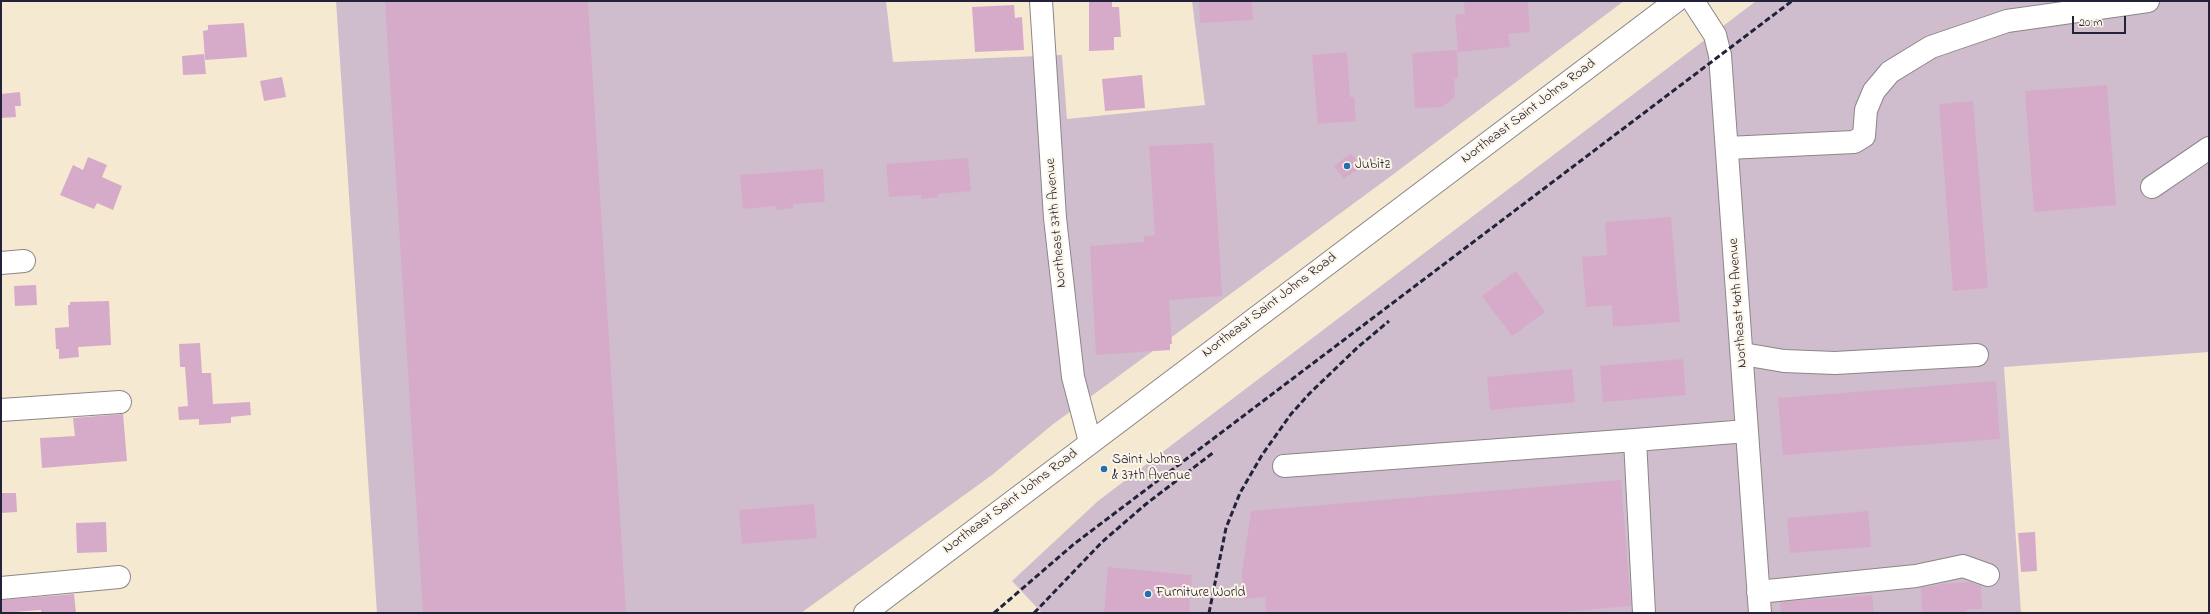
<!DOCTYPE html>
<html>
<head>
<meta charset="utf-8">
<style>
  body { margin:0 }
  #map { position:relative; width:2210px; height:614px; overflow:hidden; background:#f6e9d1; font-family:"Indie Flower",sans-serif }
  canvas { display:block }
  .frame { position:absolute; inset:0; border:2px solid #22223b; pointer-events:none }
  .scale { position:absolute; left:2072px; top:16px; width:54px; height:18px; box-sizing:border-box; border:2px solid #22223b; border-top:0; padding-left:5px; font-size:12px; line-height:14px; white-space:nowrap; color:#22223b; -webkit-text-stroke:3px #fcf5e5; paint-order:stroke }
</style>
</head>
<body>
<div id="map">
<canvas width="2210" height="614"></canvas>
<div class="frame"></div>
<div class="scale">20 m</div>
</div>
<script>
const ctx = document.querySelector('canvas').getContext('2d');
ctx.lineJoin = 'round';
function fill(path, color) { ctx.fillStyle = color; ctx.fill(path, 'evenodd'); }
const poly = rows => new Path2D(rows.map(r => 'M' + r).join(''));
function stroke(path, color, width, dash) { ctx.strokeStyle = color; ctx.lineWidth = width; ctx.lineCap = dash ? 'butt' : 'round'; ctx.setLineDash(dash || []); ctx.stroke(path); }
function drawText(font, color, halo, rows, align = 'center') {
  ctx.font = font + ' "Indie Flower",sans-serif'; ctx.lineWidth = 4; ctx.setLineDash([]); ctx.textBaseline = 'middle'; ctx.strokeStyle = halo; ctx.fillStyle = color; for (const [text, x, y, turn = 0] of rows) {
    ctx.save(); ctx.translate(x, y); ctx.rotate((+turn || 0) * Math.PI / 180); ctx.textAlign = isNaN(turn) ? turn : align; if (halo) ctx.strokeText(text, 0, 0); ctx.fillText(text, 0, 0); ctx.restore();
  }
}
const industrial = poly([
  [336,1,886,1,893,62,1062,55,1067,119,1205,105,1192,1,1624,1,1391,176,1052,425,992,475,801,613,377,613],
  [1756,1,2209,1,2209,352,2004,367,2021,613,1042,613,1012,581,1098,501]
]);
const building = poly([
  [385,1,588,1,626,613,423,613],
  [1089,1,1112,1,1112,7,1119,7,1121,37,1114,37,1114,50,1089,51],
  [1199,1,1252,1,1253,20,1200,23],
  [1464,1,1528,1,1530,32,1508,34,1510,47,1458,52,1455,15,1465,14],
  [1014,5,1015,18,1022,17,1024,50,975,52,972,7],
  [244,23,247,57,205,60,203,31,208,30,208,25],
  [1457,50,1458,78,1454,79,1455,97,1442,107,1415,108,1412,53],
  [1347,52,1350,97,1354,97,1356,121,1318,124,1312,55],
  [204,54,206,74,183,75,182,56],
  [1142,75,1145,108,1105,111,1102,79],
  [282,77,286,97,264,101,260,81],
  [2107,85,2116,205,2034,212,2025,91],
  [20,92,21,106,15,106,16,117,1,118,1,94],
  [1973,101,1988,288,1953,291,1939,104],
  [1213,143,1222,296,1169,300,1172,344,1170,344,1170,350,1096,355,1090,246,1144,242,1144,236,1155,235,1149,146],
  [1351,153,1361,167,1344,179,1334,166],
  [88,157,107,165,102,177,122,186,113,210,97,203,94,209,60,195,73,165,83,170],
  [968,158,971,191,938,194,938,197,921,199,921,195,889,197,886,164],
  [823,169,825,202,793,204,793,208,776,210,776,206,743,209,740,175],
  [1671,217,1680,322,1613,327,1612,305,1586,307,1582,257,1607,255,1605,222],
  [1516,271,1545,312,1512,336,1482,296],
  [36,285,37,305,15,306,14,286],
  [109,301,111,345,78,347,79,357,59,359,59,349,56,349,55,328,69,327,68,305,70,305,70,302],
  [200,343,202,373,211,373,213,404,250,402,251,415,231,417,231,423,199,425,199,419,179,420,178,407,188,406,185,367,180,367,179,344],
  [1683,359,1686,395,1603,402,1600,366],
  [1572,369,1575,402,1490,410,1487,377],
  [1996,381,2000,439,1783,455,1778,398],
  [123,414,127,461,42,468,40,438,75,436,73,418],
  [1621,480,1631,606,1549,613,1266,613,1265,597,1244,599,1242,572,1251,511],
  [1,493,16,493,17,512,1,513],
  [814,504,817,538,742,544,739,510],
  [1868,511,1871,547,1790,553,1787,518],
  [106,522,107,552,77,553,76,523],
  [2035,532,2037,571,2021,572,2018,533],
  [1108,567,1192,575,1189,613,1104,613],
  [1970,582,1981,586,1982,609,1970,609,1965,611,1965,613,1922,613,1921,588,1941,584],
  [74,594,76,613,41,613,41,610,1,613,1,600],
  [1872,595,1874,613,1781,613,1780,602]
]);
const minor = poly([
  [1041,1,1055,218,1073,377,1090,442],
  [1693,1,1715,35,1720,55,1760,613],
  [1727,148,1854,142,1864,136,1866,110,1874,91,1890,72,1931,47,2007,21,2148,1],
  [2152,187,2209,148],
  [1,263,24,261],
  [1743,354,1784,361,1835,363,1977,355],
  [1,410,120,402],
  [1284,466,1635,440],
  [1,588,119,577],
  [1758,592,1916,576,1963,566,1988,575],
  [1644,613,1635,440,1747,431]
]);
const major = poly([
  [865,613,1676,1]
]);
const rail = poly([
  [994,613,1074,544,1792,1],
  [1034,613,1102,542,1146,504,1214,452],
  [1209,613,1226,528,1240,493,1262,455,1291,414,1310,393,1358,347,1389,321]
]);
const markers = [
  [1347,166,4,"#1f6fb2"],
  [1104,469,4,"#1f6fb2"],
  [1148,594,4,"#1f6fb2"]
];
const streetNames = [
  ["Northeast Saint Johns Road",1529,112,-37],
  ["Northeast 37th Avenue",1057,223,-95],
  ["Northeast 40th Avenue",1739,303,-94],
  ["Northeast Saint Johns Road",1270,306,-37],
  ["Northeast Saint Johns Road",1011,502,-37]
];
const poiNames = [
  ["Jubitz",1355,166],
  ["Saint Johns",1112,461],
  ["& 37th Avenue",1112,477],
  ["Furniture World",1156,594]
];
fill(industrial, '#cfbdce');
fill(building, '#d6abc9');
stroke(minor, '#8c8686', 24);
stroke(major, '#8c8686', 24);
stroke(minor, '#fff', 22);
stroke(major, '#fff', 22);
stroke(rail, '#22223b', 3, [6, 3]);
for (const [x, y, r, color] of markers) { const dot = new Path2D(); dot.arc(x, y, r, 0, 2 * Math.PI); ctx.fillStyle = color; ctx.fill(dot); stroke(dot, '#fcf5e5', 1.5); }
drawText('14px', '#22223b', '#fcf5e5', streetNames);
drawText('14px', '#22223b', '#fcf5e5', poiNames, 'left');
</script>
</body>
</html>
